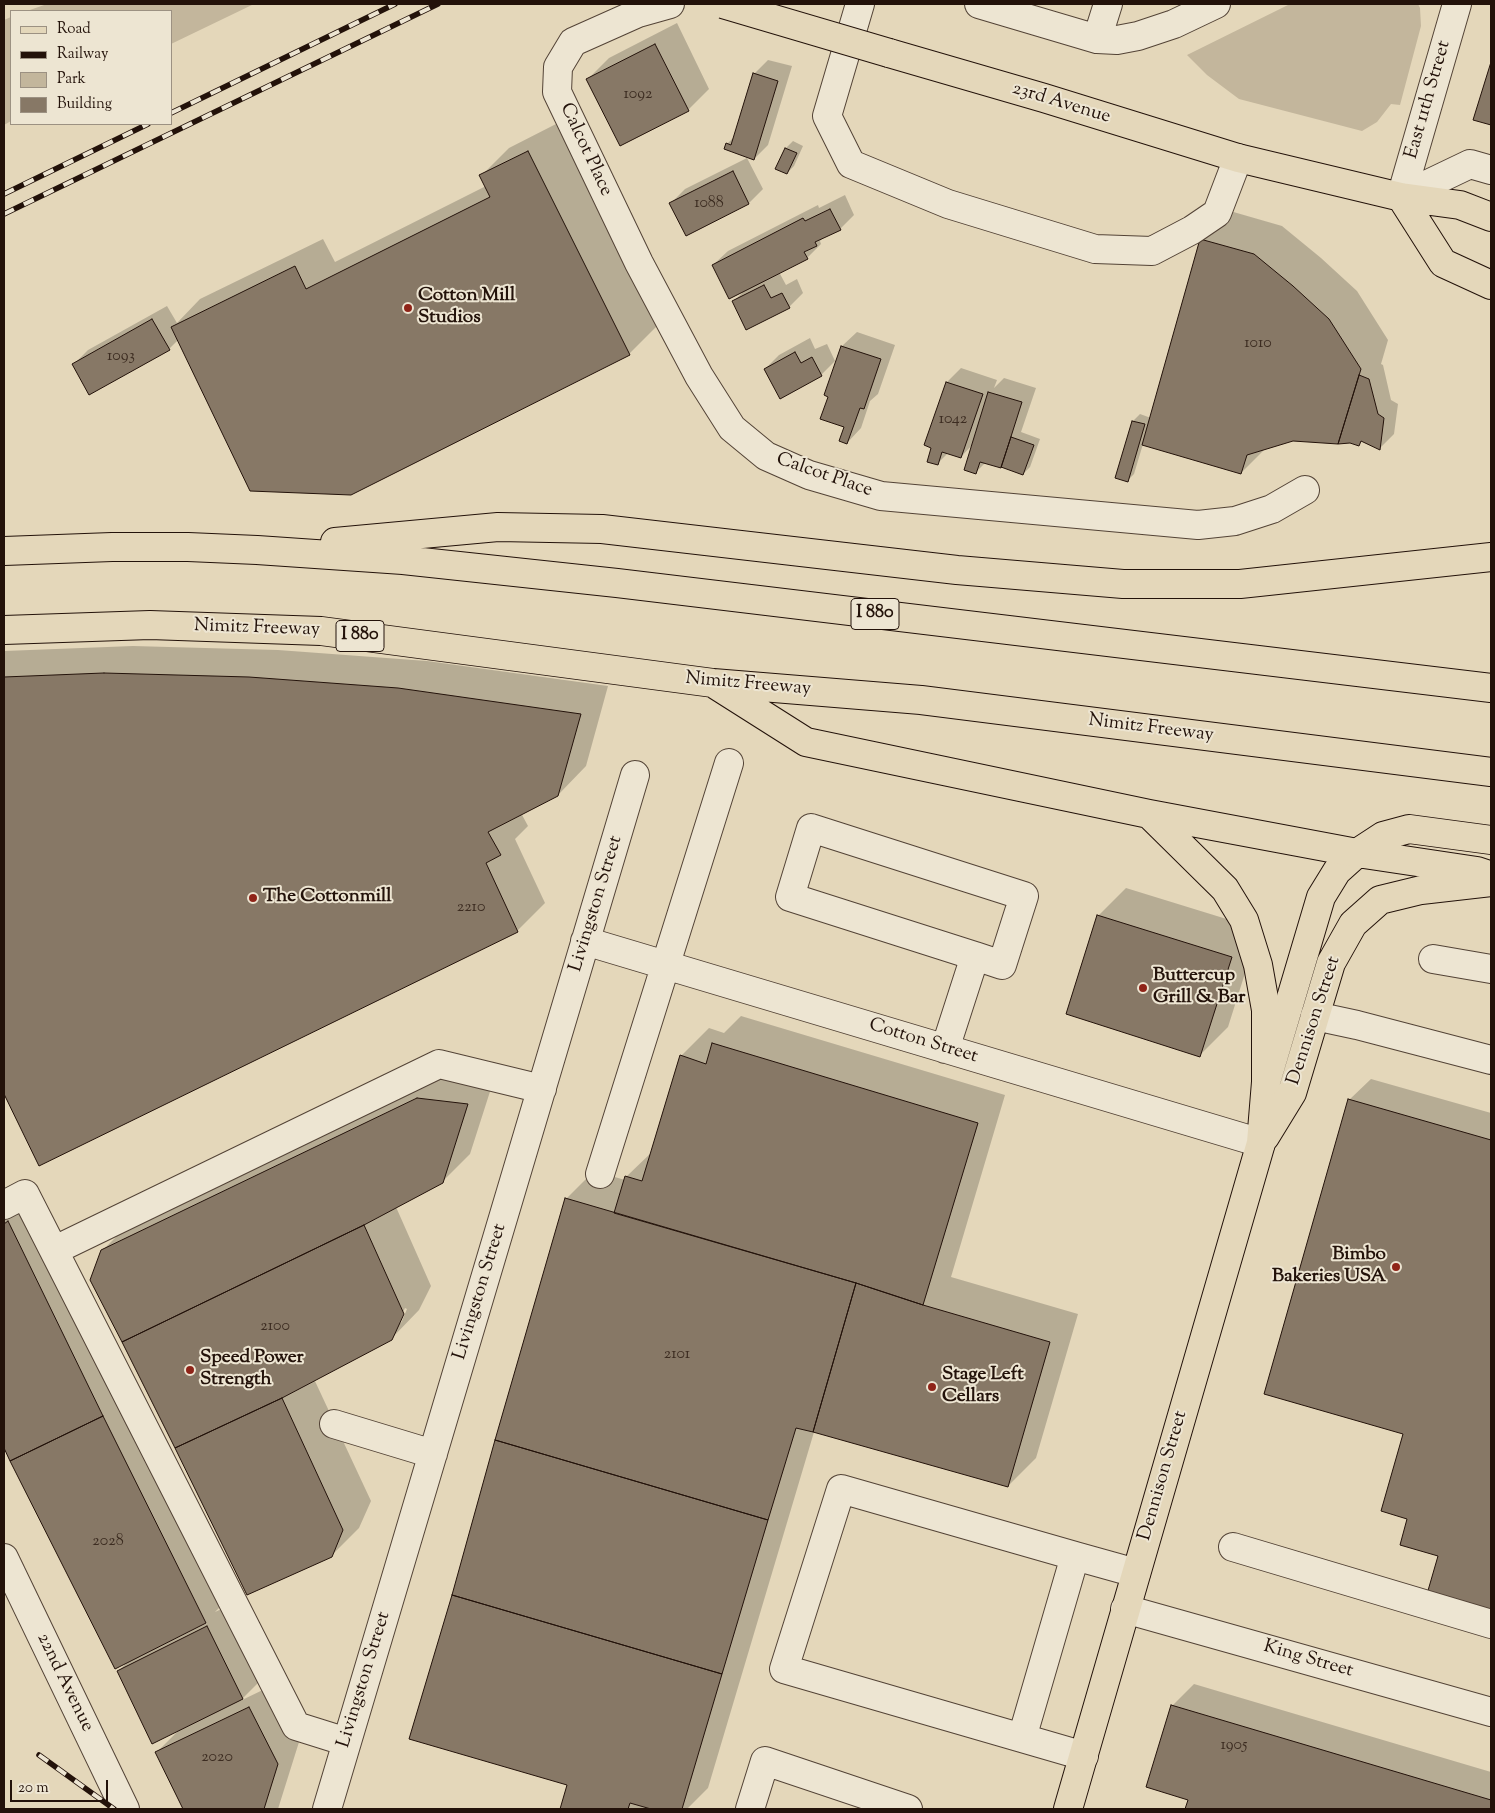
<!DOCTYPE html>
<html>
<head>
<meta charset="utf-8">
<style>
  body { margin:0 }
  #map { position:relative; width:1495px; height:1813px; overflow:hidden; background:#e4d7ba; font-family:"Sorts Mill Goudy",serif }
  canvas { display:block }
  .frame { position:absolute; inset:0; border:5px solid #23120a; pointer-events:none }
  .legend { position:absolute; left:10px; top:10px; width:162px; height:115px; box-sizing:border-box; background:#ede5d2; border:1px solid #9c9182; margin:0; padding:6px 9px; list-style:none; font-size:15px; color:#23120a }
  .legend li { display:flex; align-items:center; gap:10px; height:25px }
  .legend b { width:25px; border:1px solid #9c9182 }
  .scale { position:absolute; left:10px; top:1780px; width:98px; height:22px; box-sizing:border-box; border:2px solid #23120a; border-top:0; padding-left:6px; font-size:15px; line-height:18px; white-space:nowrap; color:#23120a; -webkit-text-stroke:4px #ede5d2; paint-order:stroke }
</style>
</head>
<body>
<div id="map">
<canvas width="1495" height="1813"></canvas>
<div class="frame"></div>
<ul class="legend">
<li><b style="height:6px;background:#e4d7ba"></b>Road</li>
<li><b style="height:6px;background:#23120a"></b>Railway</li>
<li><b style="height:14px;background:#c3b69c"></b>Park</li>
<li><b style="height:14px;background:#877866"></b>Building</li>
</ul>
<div class="scale">20 m</div>
</div>
<script>
const ctx = document.querySelector('canvas').getContext('2d');
ctx.lineJoin = 'round';
function fill(path, color) { ctx.fillStyle = color; ctx.fill(path, 'evenodd'); }
const poly = rows => new Path2D(rows.map(r => 'M' + r).join(''));
function stroke(path, color, width, dash) { ctx.strokeStyle = color; ctx.lineWidth = width; ctx.lineCap = dash ? 'butt' : 'round'; ctx.setLineDash(dash || []); ctx.stroke(path); }
function drawText(font, color, halo, rows, align = 'center') {
  ctx.font = font + ' "Sorts Mill Goudy",serif'; ctx.lineWidth = 4; ctx.setLineDash([]); ctx.textBaseline = 'middle'; ctx.strokeStyle = halo; ctx.fillStyle = color; for (const [text, x, y, turn = 0] of rows) {
    ctx.save(); ctx.translate(x, y); ctx.rotate((+turn || 0) * Math.PI / 180); ctx.textAlign = isNaN(turn) ? turn : align; if (halo) ctx.strokeText(text, 0, 0); ctx.fillText(text, 0, 0); ctx.restore();
  }
}
const green = poly([
  [47,4,254,4,171,44,171,11,27,11],
  [1290,4,1418,4,1420,8,1421,26,1400,105,1391,104,1377,122,1362,131,1239,99,1207,75,1187,55],
  [11,17,11,121,4,125,4,20]
]);
const shadow = poly([
  [677,23,709,89,688,110,588,79,609,58],
  [768,60,792,66,768,145,754,159,727,144,736,135,754,74],
  [1491,66,1491,124,1475,119],
  [556,124,657,326,629,354,178,340,169,349,74,364,88,350,167,306,177,323,200,299,323,239,335,262,486,186,481,176,509,148],
  [793,141,803,146,794,166,787,173,777,168,786,148],
  [747,158,763,189,749,203,686,235,670,204,685,189],
  [845,195,854,215,840,229,825,236,820,241,821,244,807,258,779,272,786,285,797,279,803,293,789,307,733,302,744,291,713,265,728,251,818,205,819,208],
  [1230,211,1282,226,1321,258,1357,291,1388,340,1381,364,1383,365,1391,400,1398,404,1394,434,1380,448,1363,440,1359,445,1350,442,1293,440,1266,448,1241,473,1143,444,1134,474,1127,481,1117,478,1133,421,1140,414,1151,418,1202,239],
  [857,332,895,345,878,394,870,401,861,428,847,443,845,426,829,396,826,395,842,346],
  [810,338,815,349,827,344,835,361,821,375,765,369,779,355],
  [961,368,997,380,994,388,1004,378,1036,388,1021,432,1040,439,1030,467,1023,474,1002,466,986,462,976,472,973,444,961,457,949,452,937,464,947,382],
  [133,646,278,650,427,661,608,686,586,766,558,795,521,813,528,826,515,839,545,903,517,931,40,1165,4,1091,4,651],
  [1126,888,1259,929,1228,1027,1200,1055,1098,916],
  [741,1016,1005,1095,951,1277,1078,1314,1036,1458,1008,1486,814,1432,708,1788,687,1809,655,1809,647,1807,647,1809,562,1809,569,1784,566,1199,594,1171,625,1180,627,1176,653,1151,681,1056,709,1028,724,1033],
  [446,1070,495,1076,470,1154,442,1182,396,1207,431,1286,419,1310,391,1339,314,1379,371,1501,359,1528,331,1556,102,1251,131,1222],
  [405,1308,407,1309,401,1323,398,1323],
  [1371,1079,1491,1113,1491,1611,1440,1555,1409,1518,1404,1433,1349,1100],
  [37,1194,233,1594,215,1612,228,1606,264,1677,240,1701,271,1686,299,1742,278,1809,184,1809,157,1752,179,1730,118,1671,128,1662,4,1445,4,1210],
  [1194,1684,1491,1772,1491,1809,1186,1809,1189,1799,1172,1706]
]);
const building = poly([
  [655,44,689,111,620,146,586,79,655,44],
  [1491,62,1491,125,1473,120,1491,62],
  [753,73,778,81,754,160,724,149,726,143,731,145,753,73],
  [785,148,797,153,787,174,775,169,785,148],
  [528,151,630,355,351,495,250,491,171,327,295,266,306,289,490,197,479,175,528,151],
  [733,171,749,204,686,236,669,203,733,171],
  [830,209,841,230,815,242,817,246,804,252,808,259,729,299,712,265,803,218,805,221,830,209],
  [1200,239,1254,254,1293,286,1329,319,1361,369,1338,444,1293,441,1247,455,1241,474,1142,445,1200,239],
  [764,285,771,298,782,293,790,308,746,330,732,301,764,285],
  [152,319,170,350,89,395,72,364,152,319],
  [841,346,881,359,864,409,860,408,847,444,839,441,844,427,820,419,828,397,824,395,841,346],
  [795,352,801,363,812,357,822,376,780,399,764,369,795,352],
  [1359,375,1369,379,1378,414,1384,418,1380,450,1361,441,1359,446,1350,443,1338,444,1359,375],
  [946,382,983,394,961,458,942,452,938,465,927,462,931,448,924,445,946,382],
  [988,392,1022,402,1001,468,980,462,976,474,964,470,988,392],
  [1132,421,1145,424,1128,482,1115,478,1132,421],
  [1011,437,1034,445,1023,475,1001,467,1011,437],
  [104,673,249,677,398,688,581,714,558,796,488,832,501,855,486,863,518,932,39,1166,4,1094,4,677,104,673],
  [1097,915,1232,957,1200,1057,1066,1014,1097,915],
  [712,1043,978,1123,923,1305,856,1283,614,1213,625,1176,642,1181,680,1055,706,1064,712,1043],
  [417,1098,468,1104,443,1183,364,1225,122,1342,90,1280,101,1250,417,1098],
  [1348,1099,1491,1140,1491,1612,1427,1594,1438,1556,1400,1545,1407,1519,1381,1511,1403,1434,1264,1394,1348,1099],
  [565,1198,856,1283,813,1432,796,1428,768,1520,495,1440,565,1198],
  [8,1221,103,1416,10,1461,4,1448,4,1224,8,1221],
  [364,1225,404,1314,392,1340,282,1398,175,1448,122,1342,364,1225],
  [856,1283,923,1305,1050,1342,1008,1487,813,1432,856,1283],
  [282,1398,343,1530,332,1557,247,1595,175,1448,282,1398],
  [103,1416,206,1623,115,1669,10,1461,103,1416],
  [495,1440,768,1520,722,1674,452,1595,495,1440],
  [452,1595,722,1674,682,1809,651,1809,630,1803,628,1809,560,1809,567,1785,409,1739,452,1595],
  [207,1626,243,1699,152,1744,117,1671,207,1626],
  [1171,1705,1491,1800,1491,1809,1185,1809,1188,1800,1146,1787,1171,1705],
  [249,1707,278,1764,264,1809,183,1809,155,1752,249,1707]
]);
const minor = poly([
  [670,4,638,13,573,42,558,67,557,92,639,263,699,376,732,428,766,456,809,475,881,496,1198,525,1235,521,1272,509,1305,490],
  [860,4,827,116,851,164,948,204,1095,249,1152,251,1192,230,1217,213,1238,158],
  [979,4,1097,39,1117,40,1138,36,1174,24,1216,4],
  [1097,39,1108,4],
  [1401,197,1457,4],
  [1401,197,1470,164,1491,170],
  [585,941,1261,1143],
  [1433,959,1491,969],
  [1315,1016,1357,1025,1491,1060],
  [945,1049,975,956,790,897,811,828,1024,896,1002,965,975,956],
  [600,1174,729,763],
  [4,1205,25,1194,296,1726,347,1742],
  [55,1250,439,1064,542,1089],
  [334,1424,433,1454],
  [1233,1547,1491,1624],
  [1075,1556,1136,1573],
  [4,1558,125,1809],
  [1125,1609,1491,1712],
  [1022,1738,1075,1556,841,1489,784,1669,1022,1738,1084,1756],
  [327,1809,635,775],
  [750,1809,765,1761,908,1809]
]);
const major = poly([
  [889,53,1044,98,1238,158,1401,197,1460,205,1491,217],
  [1401,197,1443,263,1491,285],
  [1357,853,1477,871,1486,874],
  [1265,1137,1292,1093,1331,963,1353,924,1380,900,1421,890,1491,882],
  [1068,1809,1261,1143,1266,1082,1321,897,1337,871,1357,853,1383,836,1409,829,1491,840]
]);
const highway = poly([
  [335,542,498,527,602,529,957,570,1123,584,1240,584,1491,557],
  [4,551,112,547,188,547,257,550,403,560,617,583,1491,688],
  [4,630,150,625,321,631,713,683,921,700,1491,772],
  [716,685,806,742,1149,814,1357,853],
  [1149,814,1225,889,1244,920,1258,965,1266,1010,1266,1082]
]);
const rail = poly([
  [171,113,395,4],
  [4,194,148,124],
  [4,214,438,4],
  [39,1755,114,1809]
]);
const majorBridge = poly([
  [723,4,889,53]
]);
const markers = [
  [408,308,5,"#8f2418"],
  [253,898,5,"#8f2418"],
  [1143,988,5,"#8f2418"],
  [1396,1267,5,"#8f2418"],
  [190,1370,5,"#8f2418"],
  [932,1387,5,"#8f2418"]
];
const numberNames = [
  ["1092",638,95],
  ["1088",709,204],
  ["1010",1258,344],
  ["1093",121,357],
  ["1042",953,420],
  ["2210",471,908],
  ["2100",275,1327],
  ["2101",677,1355],
  ["2028",108,1542],
  ["1905",1234,1746],
  ["2020",217,1758]
];
const shields = [
  [875,614,48],
  [360,636,48]
];
const shieldNames = [
  ["I 880",875,614],
  ["I 880",360,636]
];
const streetNames = [
  ["East 11th Street",1429,100,-74],
  ["23rd Avenue",1061,104,17],
  ["Calcot Place",585,150,65],
  ["Calcot Place",824,476,19],
  ["Nimitz Freeway",257,629,2],
  ["Nimitz Freeway",748,685,5],
  ["Nimitz Freeway",1151,729,7],
  ["Livingston Street",597,904,-73],
  ["Dennison Street",1315,1021,-72],
  ["Cotton Street",923,1042,17],
  ["Livingston Street",481,1292,-73],
  ["Dennison Street",1164,1476,-74],
  ["King Street",1308,1660,16],
  ["Livingston Street",365,1680,-73],
  ["22nd Avenue",64,1683,64]
];
const poiNames = [
  ["Cotton Mill",418,297],
  ["Studios",418,319],
  ["The Cottonmill",263,898],
  ["Buttercup",1153,977],
  ["Grill & Bar",1153,999],
  ["Bimbo",1386,1256,"right"],
  ["Bakeries USA",1386,1278,"right"],
  ["Speed Power",200,1359],
  ["Strength",200,1381],
  ["Stage Left",942,1376],
  ["Cellars",942,1398]
];
fill(green, '#c3b69c');
fill(shadow, '#0003');
fill(building, '#877866');
stroke(building, '#23120a', 1);
stroke(minor, '#534336', 30);
stroke(major, '#23120a', 30);
stroke(highway, '#23120a', 30);
stroke(minor, '#ede5d2', 28);
stroke(major, '#e4d7ba', 28);
stroke(highway, '#e4d7ba', 28);
stroke(rail, '#23120a', 5.5);
stroke(rail, '#ede5d2', 4, [11]);
stroke(majorBridge, '#23120a', 30, []);
stroke(majorBridge, '#e4d7ba', 28);
for (const [x, y, r, color] of markers) { const dot = new Path2D(); dot.arc(x, y, r, 0, 2 * Math.PI); ctx.fillStyle = color; ctx.fill(dot); stroke(dot, '#ede5d2', 2); }
drawText('16px', '#3c2c21', null, numberNames);
for (const [x, y, w] of shields) { const box = new Path2D(); box.roundRect(x - w / 2, y - 15.5, w, 31, 4); ctx.fillStyle = '#ede5d2'; ctx.fill(box); stroke(box, '#23120a', 1); }
drawText('bold 18px', '#23120a', null, shieldNames);
drawText('19px', '#23120a', '#ede5d2', streetNames);
drawText('bold 19px', '#23120a', '#ede5d2', poiNames, 'left');
</script>
</body>
</html>
